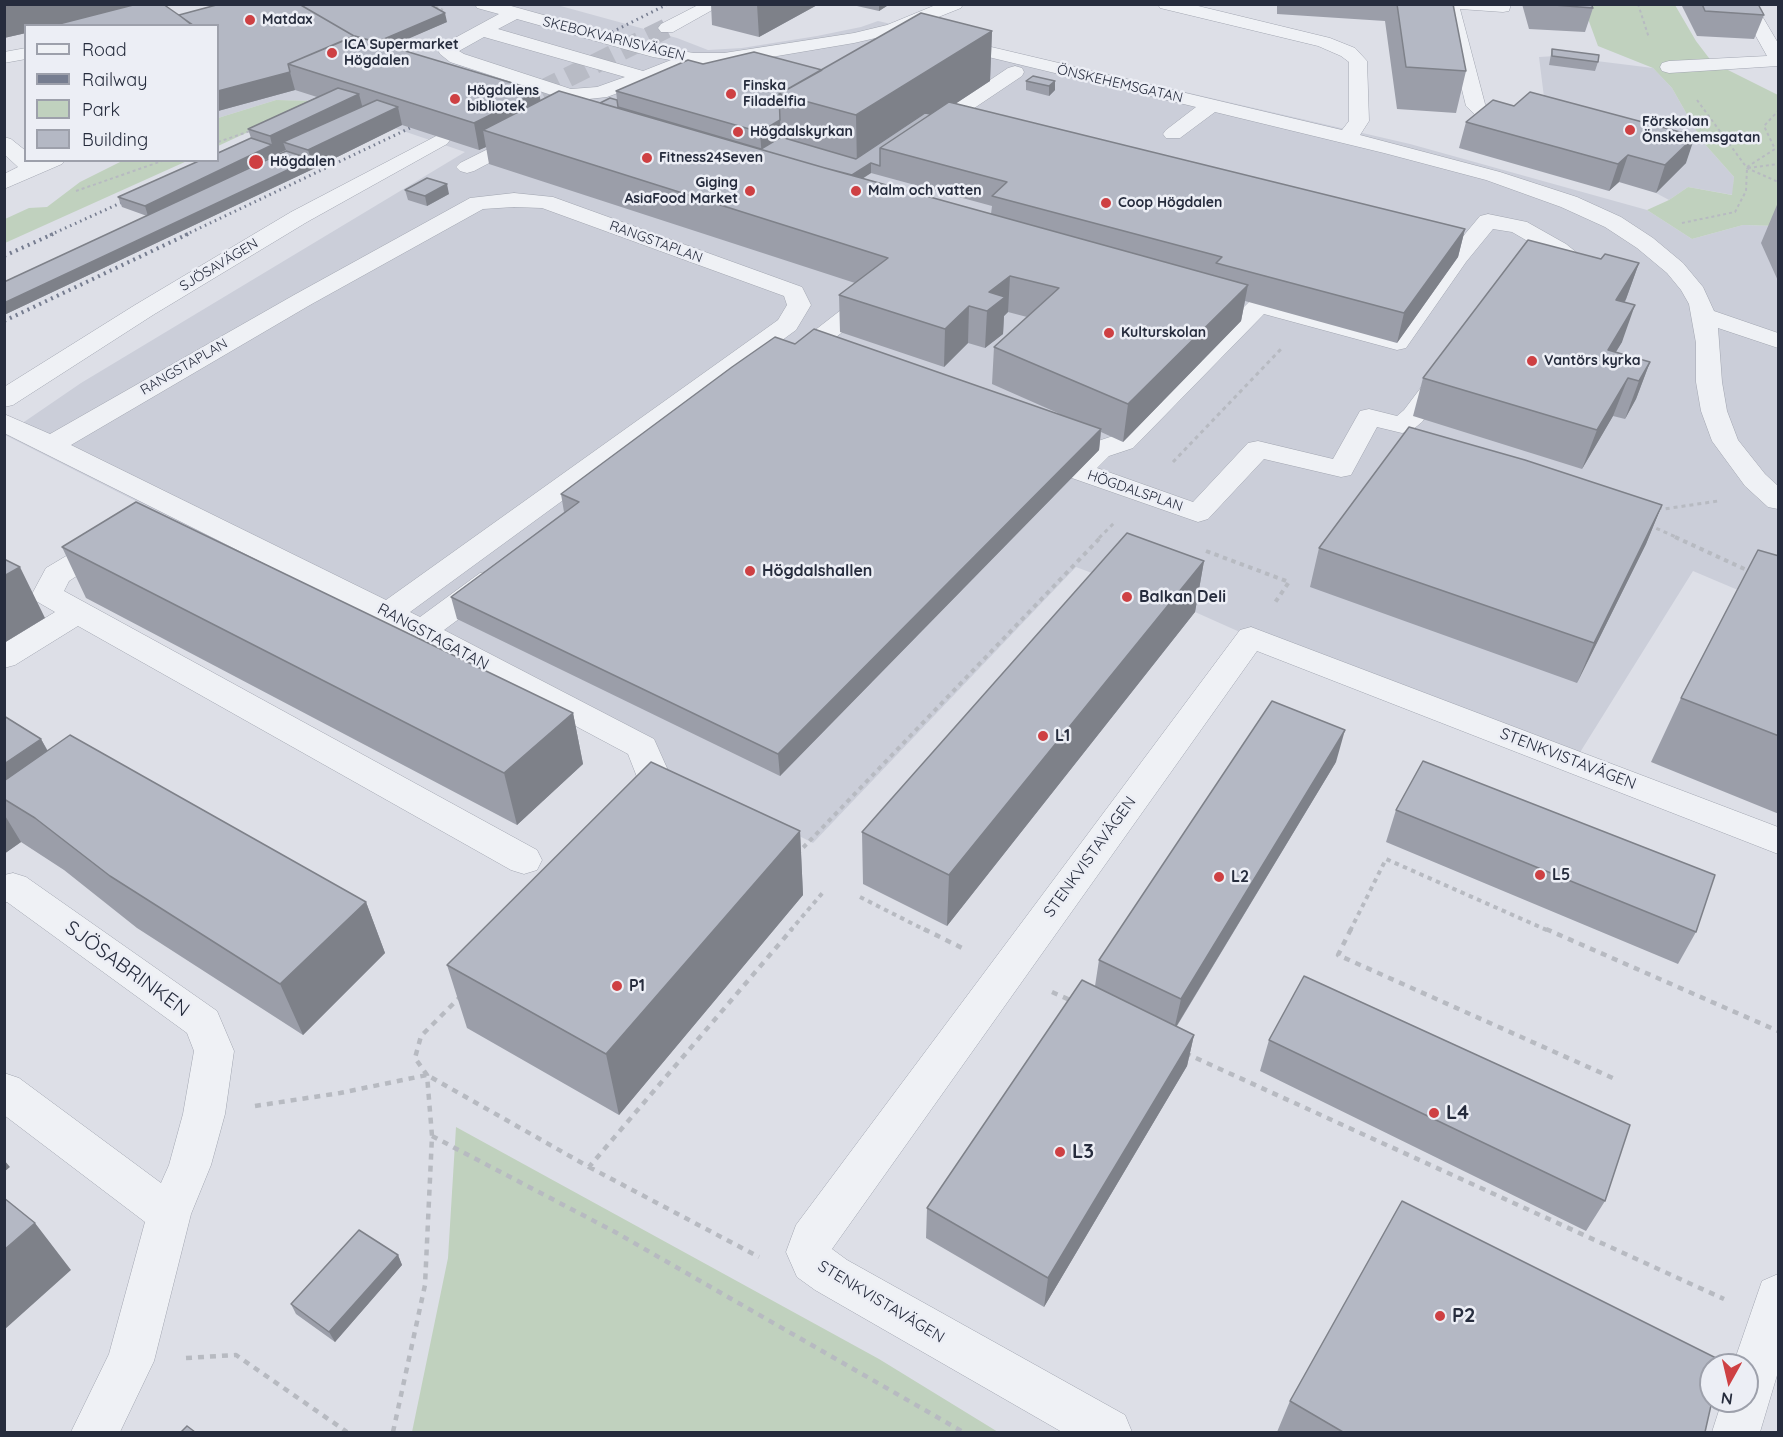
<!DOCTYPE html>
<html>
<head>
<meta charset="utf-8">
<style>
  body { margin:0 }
  #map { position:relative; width:1783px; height:1437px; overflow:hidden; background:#dddfe7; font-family:Quicksand,sans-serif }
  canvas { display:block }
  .frame { position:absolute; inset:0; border:6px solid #262c3d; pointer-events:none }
  .legend { position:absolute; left:24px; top:24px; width:195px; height:138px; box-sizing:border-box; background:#eceef5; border:2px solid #9da0ab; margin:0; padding:8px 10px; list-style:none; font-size:18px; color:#262c3d }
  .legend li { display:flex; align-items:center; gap:12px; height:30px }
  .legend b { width:30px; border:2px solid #9da0ab }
  .north { position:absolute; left:1699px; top:1353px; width:60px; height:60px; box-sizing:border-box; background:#eceef5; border:2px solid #9da0ab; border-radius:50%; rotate:188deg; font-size:16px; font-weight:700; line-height:24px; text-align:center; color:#262c3d }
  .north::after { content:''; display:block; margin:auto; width:21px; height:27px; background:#ce4043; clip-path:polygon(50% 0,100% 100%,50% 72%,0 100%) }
</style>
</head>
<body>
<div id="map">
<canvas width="1783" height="1437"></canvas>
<div class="frame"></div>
<ul class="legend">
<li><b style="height:8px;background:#eff1f5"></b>Road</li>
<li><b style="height:8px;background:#767d90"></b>Railway</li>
<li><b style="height:16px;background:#c0d1be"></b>Park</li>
<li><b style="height:16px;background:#b4b8c4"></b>Building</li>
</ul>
<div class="north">N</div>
</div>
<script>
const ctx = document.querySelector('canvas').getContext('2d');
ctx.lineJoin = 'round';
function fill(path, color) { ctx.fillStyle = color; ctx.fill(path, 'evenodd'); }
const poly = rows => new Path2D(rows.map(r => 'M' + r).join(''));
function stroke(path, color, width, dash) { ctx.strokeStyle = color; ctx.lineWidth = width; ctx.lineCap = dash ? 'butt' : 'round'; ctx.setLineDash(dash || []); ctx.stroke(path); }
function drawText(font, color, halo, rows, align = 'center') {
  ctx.font = font + ' Quicksand,sans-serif'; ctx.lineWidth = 5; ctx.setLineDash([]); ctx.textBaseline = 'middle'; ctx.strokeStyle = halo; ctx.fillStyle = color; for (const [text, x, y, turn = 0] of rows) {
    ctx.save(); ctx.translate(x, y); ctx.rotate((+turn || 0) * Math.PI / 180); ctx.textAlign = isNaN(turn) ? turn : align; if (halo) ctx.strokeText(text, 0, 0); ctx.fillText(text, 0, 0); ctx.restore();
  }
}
const built = poly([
  [269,5,557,5,677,38,708,50,742,48,817,36,861,27,878,21,1410,144,1647,210,1692,239,1743,225,1778,226,1778,607,1693,571,1579,754,1251,637,1195,612,1076,567,813,843,5,435,81,383,465,152,315,101,276,100,218,118,218,26],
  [1556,56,1653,68,1672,88,1702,141,1734,177,1733,195,1688,187,1669,200,1656,193,1685,163,1544,97,1539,57]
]);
const green = poly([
  [1583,5,1675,5,1696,41,1712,62,1778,95,1778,226,1743,225,1692,239,1647,210,1669,200,1688,187,1732,195,1734,177,1702,141,1672,88,1653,68,1598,46],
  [276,100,315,101,218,146,218,118],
  [124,160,187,161,5,243,5,219,29,208,47,207,80,182],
  [456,1127,879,1359,998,1432,412,1432,448,1258]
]);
const minorTunnel = poly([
  [514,104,667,28]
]);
const pathFar3 = poly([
  [430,4,443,10],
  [1638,4,1649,38],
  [1697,100,1747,168,1778,182],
  [218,142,253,130],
  [1747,167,1775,149,1764,126,1778,111],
  [1748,168,1778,164],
  [76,191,165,160],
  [1682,223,1735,212,1746,191,1747,168]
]);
const pathFar2 = poly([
  [1173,462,1281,349],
  [1658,507,1664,509,1718,501],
  [1649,525,1678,538],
  [1099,538,1114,523]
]);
const pathFar1 = poly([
  [1675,537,1751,572],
  [1206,551,1289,582,1274,604],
  [797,854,1101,537],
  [860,897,927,931],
  [790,931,825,890],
  [1350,931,1386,859,1549,931]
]);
const path = poly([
  [924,929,964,949],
  [1351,929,1338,955,1615,1079],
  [1546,929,1778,1031],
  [1052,992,1072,1001],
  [1185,1053,1724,1299],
  [255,1106,340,1093,427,1075,589,1167,792,929],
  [432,1136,615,1232,963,1432],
  [589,1167,759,1257],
  [186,1358,236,1355,347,1432],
  [393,1432,425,1285,432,1136,427,1075,415,1058,421,1036,461,996]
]);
const minor = poly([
  [475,4,504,4,662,48,694,53,724,53,854,33,887,25,938,4,963,4,961,8,911,28,1342,130,1349,121,1349,62,1341,56,1318,46,1160,8,1158,4,1190,4,1330,38,1355,48,1367,61,1369,121,1360,135,1500,172,1577,197,1621,217,1653,238,1683,263,1703,287,1714,311,1778,333,1778,348,1718,328,1722,382,1727,411,1738,440,1765,474,1778,486,1778,509,1768,507,1745,486,1712,441,1701,411,1696,382,1696,343,1689,304,1681,290,1667,273,1637,248,1605,227,1561,207,1486,180,1384,153,1215,112,1180,138,1166,138,1163,134,1166,130,1196,107,893,34,854,43,724,65,694,65,607,97,570,101,450,62,440,54,438,50,440,46,499,14,477,8,475,4],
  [517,19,653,57,671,60,643,71,498,29,517,19],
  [484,37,625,77,597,87,571,89,464,54,459,51,484,37],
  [700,4,723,4,673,32,661,32,658,28,661,24,700,4],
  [1441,4,1511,4,1509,11,1503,12,1460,9,1485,104,1502,120,1499,124,1485,124,1466,106,1441,4],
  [1738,4,1755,4,1778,43,1778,66,1669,73,1662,71,1660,67,1662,63,1669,61,1767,56,1738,4],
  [26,48,26,59,4,63,4,52,26,48],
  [1015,66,1022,68,1024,72,1022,76,946,127,932,127,929,123,932,119,1008,68,1015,66],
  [528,129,535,131,538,135,535,139,474,171,467,173,460,171,456,167,460,163,528,129],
  [440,134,447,136,450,140,447,144,307,222,153,315,13,405,4,407,4,387,135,305,291,212,440,134],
  [4,137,11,139,26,151,26,160,65,160,62,164,4,189,4,174,18,167,4,154,4,137],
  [514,193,553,197,802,287,811,305,796,330,410,612,420,617,480,573,491,571,502,573,506,580,502,587,444,630,654,739,671,777,669,802,664,811,652,815,640,811,635,802,637,777,628,754,377,620,4,433,4,414,50,434,294,295,470,198,514,193],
  [514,207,542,208,784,296,787,305,778,320,386,600,71,445,310,305,483,209,514,207],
  [1488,214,1527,222,1566,244,1611,280,1597,301,1589,303,1522,285,1422,422,1411,431,1402,433,1377,427,1351,475,1341,477,1264,459,1208,519,1198,522,1069,477,1065,471,1089,444,1113,436,1251,300,1259,298,1391,334,1450,252,1480,216,1488,214],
  [1493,229,1512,232,1550,254,1586,282,1583,287,1517,269,1509,271,1404,410,1397,416,1369,409,1360,411,1333,459,1258,441,1248,443,1193,502,1097,468,1109,456,1133,448,1264,314,1397,350,1406,348,1466,262,1493,229],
  [876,287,884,289,888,294,884,299,801,365,792,368,783,365,779,360,783,355,868,289,876,287],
  [108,534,118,537,123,543,118,549,69,581,64,591,537,850,542,860,537,870,524,874,511,870,78,626,15,665,4,668,4,643,55,612,36,601,32,594,46,568,98,537,108,534],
  [1251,627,1778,827,1778,854,1257,651,832,1249,847,1260,1125,1415,1132,1432,1062,1432,815,1290,797,1277,786,1252,796,1225,1240,630,1251,627],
  [13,873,26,877,217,1011,234,1051,225,1114,211,1165,191,1214,154,1361,120,1432,71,1432,109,1354,145,1222,4,1115,4,1073,19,1078,161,1183,169,1165,183,1114,194,1051,187,1033,7,902,4,903,4,875,13,873],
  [1778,1274,1778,1372,1760,1432,1712,1432,1722,1401,1747,1401,1747,1365,1733,1365,1762,1281,1778,1274]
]);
const railFar1 = poly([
  [612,32,668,4],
  [50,235,136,196],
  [185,235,410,128]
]);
const rail = poly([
  [4,256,53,234],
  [4,321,188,234]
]);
const wall = poly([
  [4,4,179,15,447,22,390,46,541,101,600,103,617,100,616,91,703,64,822,70,992,31,990,81,955,104,1465,229,1458,257,1397,343,1245,301,1241,321,1123,442,1101,432,1099,450,780,776,457,619,451,597,564,512,561,494,795,344,1060,414,992,384,994,347,1027,317,1008,312,1004,316,1003,334,985,348,968,343,944,367,840,332,839,295,855,283,489,164,486,147,479,150,402,125,313,169,4,315,4,282,147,216,122,207,118,197,251,138,248,129,317,97,295,90,218,111,218,26,26,26,26,33,4,38],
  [286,150,286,151,213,185,275,155],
  [871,173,992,206,991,214,862,178],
  [711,4,819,4,759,37,712,25],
  [857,4,890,4,879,11,857,6],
  [1277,4,1453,4,1466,71,1456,113,1397,109,1385,21,1277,14],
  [1522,4,1591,4,1593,8,1585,32,1529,29],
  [1681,4,1758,4,1764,15,1754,39,1697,36],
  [1552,49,1598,62,1595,71,1549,65],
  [1033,76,1055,90,1049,96,1026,90,1026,81],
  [1466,122,1686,163,1656,193,1619,182,1609,191,1459,148],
  [405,190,449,194,427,206,408,200],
  [1779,200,1779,283,1761,243],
  [1601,259,1639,263,1625,302,1622,342,1616,352,1650,362,1636,399,1625,419,1613,416,1582,469,1413,416,1423,378],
  [1662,505,1646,544,1577,683,1310,587,1319,548],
  [62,547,573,713,583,764,517,825,86,598],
  [1779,556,1779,814,1651,762,1681,698],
  [1204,561,1195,612,947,926,863,884,862,832],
  [4,716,41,739,48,751,366,902,385,953,303,1035,137,928,64,870,21,842,4,854],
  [1336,762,1177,1026,1194,1035,1187,1066,1044,1307,926,1238,927,1208,1095,986,1099,960],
  [1396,810,1696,932,1678,964,1386,842],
  [800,831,803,895,619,1115,467,1028,447,965],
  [1269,1040,1605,1201,1586,1231,1260,1071],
  [398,1255,402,1265,335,1342,296,1314,291,1304],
  [1290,1401,1705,1432,1277,1432]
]);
const shadedWall = poly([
  [4,4,141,4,56,26,26,26,26,33,4,38],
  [757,4,819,4,759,37],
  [879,4,890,4,879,11],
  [445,13,447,22,364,58,299,68],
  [992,31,990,81,885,150,880,148,857,168,856,115],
  [290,72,295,90,218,111,218,91],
  [1055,81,1055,90,1049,96,1049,86],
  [539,91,543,117,483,130,486,147,479,150,474,123],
  [359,94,364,113,283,142,286,150,148,216,145,206,272,145,270,136],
  [398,107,402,125,313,169,4,315,4,303,311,159,308,150],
  [780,120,782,147,762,159,760,132],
  [1695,136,1686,163,1656,193,1665,165],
  [1628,155,1619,182,1609,191,1618,164],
  [871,163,871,173,826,203,826,193],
  [447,184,449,194,427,206,425,196],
  [1465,229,1458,257,1397,343,1404,313],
  [1639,263,1626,299,1603,336,1616,300],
  [1010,276,1008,312,1004,316,1003,334,985,348,987,311,989,292],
  [1248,285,1241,321,1123,442,1128,404],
  [1635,305,1622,342,1594,387,1608,350],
  [969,306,968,343,944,367,945,329],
  [1650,362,1636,399,1625,419,1639,381],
  [1628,378,1613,416,1582,469,1597,430],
  [1101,429,1099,450,780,776,778,754],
  [1662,505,1646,544,1577,683,1594,643],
  [1204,561,1195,612,947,926,949,875],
  [20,567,45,618,4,643,4,576],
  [573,713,583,764,517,825,504,773],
  [1345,730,1336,762,1174,1030,1181,999],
  [41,739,75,803,35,818,4,799,4,764],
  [4,814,21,842,4,854],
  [800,831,803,895,619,1115,606,1054],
  [366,902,385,953,303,1035,280,984],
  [1194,1035,1187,1066,1044,1307,1048,1278],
  [4,1160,10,1167,4,1172],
  [35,1223,71,1270,4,1330,4,1250],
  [398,1255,402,1265,335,1342,329,1332]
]);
const building = poly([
  [137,4,163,4,193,25,189,26,61,26,59,24,137,4],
  [220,4,299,4,354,36,288,64,290,72,218,91,218,26,193,26,179,15,220,4],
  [299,4,429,4,445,13,377,42,354,36,299,4],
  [1397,4,1453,4,1466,71,1406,67,1397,4],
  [1541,4,1591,4,1593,8,1541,4],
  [1702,4,1758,4,1764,15,1705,11,1702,4],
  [921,13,992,31,856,115,779,94,921,13],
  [355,36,539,91,474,123,288,64,355,36],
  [1552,49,1599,55,1598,62,1552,56,1552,49],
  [754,52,822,70,779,94,780,120,760,132,616,91,688,60,703,64,754,52],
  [1033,76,1055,81,1049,86,1026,81,1033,76],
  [338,88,359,94,270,136,248,129,338,88],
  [559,91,825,168,1248,285,1128,404,994,347,1059,288,1010,276,989,292,1005,297,987,311,969,306,945,329,839,295,888,258,483,130,559,91],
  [1530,92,1695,136,1665,165,1628,155,1618,164,1466,122,1493,100,1514,106,1530,92],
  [610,98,617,100,618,107,761,149,781,137,856,159,925,113,931,114,880,148,880,166,871,163,852,175,825,168,600,103,610,98],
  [377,100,398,107,308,150,283,142,377,100],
  [949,102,1465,229,1404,313,1216,263,1222,257,992,196,1007,182,880,148,949,102],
  [251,138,272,145,145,206,118,197,201,160,218,160,218,153,251,138],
  [286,151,311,159,4,303,4,282,286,151],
  [427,178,447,184,425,196,405,190,427,178],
  [1528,240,1601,259,1605,254,1639,263,1616,300,1635,305,1608,350,1650,362,1639,381,1628,378,1597,430,1423,378,1528,240],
  [814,329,1101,429,778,754,451,597,579,502,561,494,732,367,775,337,795,344,814,329],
  [1409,427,1525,460,1662,505,1594,643,1319,548,1409,427],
  [136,502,573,713,504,773,62,547,136,502],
  [1127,533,1204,561,949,875,862,832,1127,533],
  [1758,550,1779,556,1779,736,1681,698,1758,550],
  [4,559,20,567,4,576,4,559],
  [1272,701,1345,730,1181,999,1099,960,1272,701],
  [4,716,41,739,4,764,4,716],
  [70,735,366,902,280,984,110,876,35,818,4,799,4,781,70,735],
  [1423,761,1715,875,1696,932,1396,810,1423,761],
  [651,762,800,831,606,1054,447,965,651,762],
  [1304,976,1630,1125,1605,1201,1269,1040,1304,976],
  [1082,980,1194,1035,1048,1278,927,1208,1082,980],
  [4,1198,35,1223,4,1250,4,1198],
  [1402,1201,1720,1360,1719,1365,1711,1365,1712,1401,1705,1432,1343,1432,1290,1401,1402,1201],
  [359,1230,398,1255,329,1332,291,1304,359,1230],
  [187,1426,195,1432,181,1432,187,1426]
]);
const markers = [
  [250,20,6,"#ce4043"],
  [332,53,6,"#ce4043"],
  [731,94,6,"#ce4043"],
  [455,99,6,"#ce4043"],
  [1630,130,6,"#ce4043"],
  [738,132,6,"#ce4043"],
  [647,158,6,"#ce4043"],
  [256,162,8,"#ce4043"],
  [750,191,6,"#ce4043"],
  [856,191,6,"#ce4043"],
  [1106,203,6,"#ce4043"],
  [1109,333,6,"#ce4043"],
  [1532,361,6,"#ce4043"],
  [750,571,6,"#ce4043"],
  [1127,597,6,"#ce4043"],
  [1043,736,6,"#ce4043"],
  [1540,875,6,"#ce4043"],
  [1219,877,6,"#ce4043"],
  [617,986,6,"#ce4043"],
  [1434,1113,6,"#ce4043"],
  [1060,1152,6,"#ce4043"],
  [1440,1316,6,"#ce4043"]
];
const farPoinames = [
  ["Matdax",262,20],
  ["ICA Supermarket",344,45],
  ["Högdalen",344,61],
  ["Finska",743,86],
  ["Filadelfia",743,102],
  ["Högdalens",467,91],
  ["bibliotek",467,107],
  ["Förskolan",1642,122],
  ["Önskehemsgatan",1642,138],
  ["Högdalskyrkan",750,132],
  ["Fitness24Seven",659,158],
  ["Högdalen",270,162],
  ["Giging",738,183,"right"],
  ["AsiaFood Market",738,199,"right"],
  ["Malm och vatten",868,191],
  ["Coop Högdalen",1118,203],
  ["Kulturskolan",1121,333],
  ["Vantörs kyrka",1544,361]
];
const farStreetnames = [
  ["SKEBOKVARNSVÄGEN",614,39,14],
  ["ÖNSKEHEMSGATAN",1120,84,13],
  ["RANGSTAPLAN",656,242,20],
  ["SJÖSAVÄGEN",219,265,-31],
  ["RANGSTAPLAN",184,367,-30],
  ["HÖGDALSPLAN",1135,491,19]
];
const poiNames = [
  ["Högdalshallen",762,571],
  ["Balkan Deli",1139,597],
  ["L1",1055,736],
  ["L5",1552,875],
  ["L2",1231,877],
  ["P1",629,986]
];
const streetNames = [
  ["RANGSTAGATAN",433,637,28],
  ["STENKVISTAVÄGEN",1568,759,21],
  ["STENKVISTAVÄGEN",1090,857,-54],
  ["STENKVISTAVÄGEN",881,1302,31]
];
const nearStreetnames = [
  ["SJÖSABRINKEN",127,969,36]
];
const nearPoinames = [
  ["L4",1446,1113],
  ["L3",1072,1152],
  ["P2",1452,1316]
];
fill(built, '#cbced9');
fill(green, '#c0d1be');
stroke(minorTunnel, '#b8bbc5', 20, [20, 10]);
stroke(minor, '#a2a6b1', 1);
stroke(pathFar3, '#b7bac1', 2, [3, 3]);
stroke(pathFar2, '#b7bac1', 3, [4, 4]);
stroke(pathFar1, '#b7bac1', 4, [4.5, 4.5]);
stroke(path, '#b7bac1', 4.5, [6, 6]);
fill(minor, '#eff1f5');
stroke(railFar1, '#767d90', 3, [1.5, 4]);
stroke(rail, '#767d90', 4, [2, 4.5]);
fill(wall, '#9b9ea9');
fill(shadedWall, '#7e8189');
fill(building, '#b4b8c4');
stroke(building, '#7e8189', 1.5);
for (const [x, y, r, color] of markers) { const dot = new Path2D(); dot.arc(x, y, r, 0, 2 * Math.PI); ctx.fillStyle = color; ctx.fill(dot); stroke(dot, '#eceef5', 2); }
drawText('bold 14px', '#262c3d', '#eceef5', farPoinames, 'left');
drawText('14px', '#262c3d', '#eceef5', farStreetnames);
drawText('bold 16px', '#262c3d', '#eceef5', poiNames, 'left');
drawText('16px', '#262c3d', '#eceef5', streetNames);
drawText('20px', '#262c3d', '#eceef5', nearStreetnames);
drawText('bold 20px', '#262c3d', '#eceef5', nearPoinames, 'left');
</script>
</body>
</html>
